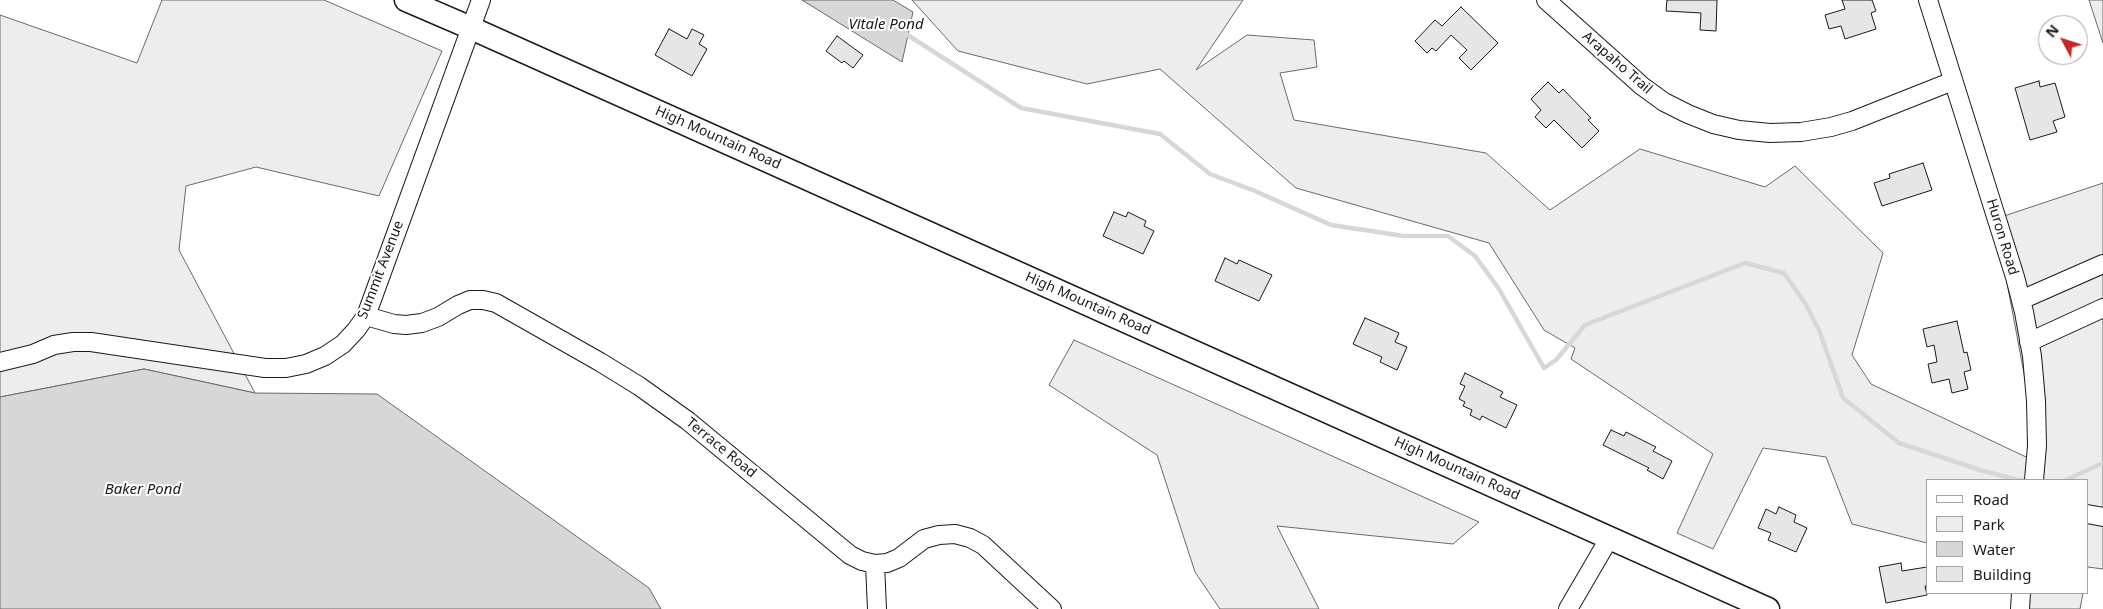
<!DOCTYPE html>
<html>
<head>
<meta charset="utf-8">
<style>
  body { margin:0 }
  #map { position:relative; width:2103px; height:609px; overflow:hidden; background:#fff; font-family:"Noto Sans",sans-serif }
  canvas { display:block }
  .legend { position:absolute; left:1926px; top:479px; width:162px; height:115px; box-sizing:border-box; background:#fff; border:1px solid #a3a3a3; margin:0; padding:6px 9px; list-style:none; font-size:15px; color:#1a1a1a }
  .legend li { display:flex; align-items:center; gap:10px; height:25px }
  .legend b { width:25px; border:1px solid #a3a3a3 }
  .north { position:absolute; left:2038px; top:15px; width:50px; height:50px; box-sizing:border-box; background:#fff; border:1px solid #a3a3a3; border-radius:50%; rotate:310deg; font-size:14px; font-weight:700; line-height:20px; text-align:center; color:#1a1a1a }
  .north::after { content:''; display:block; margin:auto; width:18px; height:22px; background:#c62828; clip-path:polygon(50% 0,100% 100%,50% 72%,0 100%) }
</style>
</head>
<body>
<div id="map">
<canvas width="2103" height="609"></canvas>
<ul class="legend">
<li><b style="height:6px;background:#fff"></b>Road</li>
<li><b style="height:14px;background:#ededed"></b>Park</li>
<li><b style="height:14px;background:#d7d7d7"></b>Water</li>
<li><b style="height:14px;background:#e6e6e6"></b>Building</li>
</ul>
<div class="north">N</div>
</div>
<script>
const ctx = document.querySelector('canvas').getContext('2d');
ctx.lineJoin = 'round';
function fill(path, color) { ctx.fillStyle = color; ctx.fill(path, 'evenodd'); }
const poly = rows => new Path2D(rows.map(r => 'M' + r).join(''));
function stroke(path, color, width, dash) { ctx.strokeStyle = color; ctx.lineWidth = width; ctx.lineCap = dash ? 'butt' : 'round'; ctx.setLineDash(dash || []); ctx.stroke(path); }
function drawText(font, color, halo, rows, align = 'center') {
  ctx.font = font + ' "Noto Sans",sans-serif'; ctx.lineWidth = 4; ctx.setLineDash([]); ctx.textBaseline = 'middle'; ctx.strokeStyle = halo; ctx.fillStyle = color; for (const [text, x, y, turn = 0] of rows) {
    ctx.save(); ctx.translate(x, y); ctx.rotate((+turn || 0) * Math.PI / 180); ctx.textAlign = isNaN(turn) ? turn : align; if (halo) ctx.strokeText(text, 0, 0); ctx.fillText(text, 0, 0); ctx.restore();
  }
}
const green = poly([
  [162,0,324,0,442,51,379,196,256,167,186,186,179,250,255,393,144,369,0,397,0,15,137,63,162,0],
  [912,0,1243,0,1196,70,1247,35,1314,40,1317,67,1280,73,1294,120,1486,153,1550,210,1640,149,1765,187,1795,166,1883,253,1852,355,1871,384,2041,464,1995,219,2103,183,2103,569,2088,567,2087,572,2087,480,1927,480,1927,543,1852,524,1826,457,1763,448,1713,549,1677,533,1713,454,1571,359,1575,348,1544,330,1489,243,1296,188,1160,69,1087,84,958,51,912,0],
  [2089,0,2103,0,2103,43,2089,0],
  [1074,340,1479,522,1453,544,1277,526,1319,609,1220,609,1195,572,1157,455,1049,385,1074,340],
  [2025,593,2083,593,2080,609,2023,609,2025,593]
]);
const water = poly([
  [802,0,893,0,913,12,902,62,802,0],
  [144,369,255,393,377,394,649,588,661,609,0,609,0,397,144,369]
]);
const stream = poly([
  [903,32,1021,108,1160,134,1210,174,1255,191,1331,225,1404,236,1448,236,1475,256,1499,289,1544,368,1556,360,1585,325,1745,263,1784,273,1805,303,1819,330,1843,398,1899,443,1980,470,2018,480,2030,480],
  [2066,480,2103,463]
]);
const building = poly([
  [1667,0,1717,0,1716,31,1700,30,1701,13,1666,11,1667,0],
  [1842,0,1872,0,1876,11,1871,13,1876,29,1845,39,1841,26,1829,29,1825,15,1845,9,1842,0],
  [1461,7,1498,43,1471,70,1459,58,1467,50,1451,35,1436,51,1432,48,1427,53,1415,41,1435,20,1442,26,1461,7],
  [669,29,687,39,692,29,704,35,699,44,707,49,692,76,655,55,669,29],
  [837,36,863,55,853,68,844,61,842,63,826,51,837,36],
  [2039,81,2040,87,2055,83,2065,117,2053,121,2057,132,2030,140,2015,88,2039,81],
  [1548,82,1559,93,1563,89,1591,118,1588,120,1599,131,1582,148,1554,120,1546,128,1535,117,1541,110,1531,99,1548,82],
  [1923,163,1932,190,1882,206,1874,183,1890,178,1889,174,1923,163],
  [1114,212,1126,217,1128,212,1146,221,1144,226,1154,231,1143,254,1103,236,1114,212],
  [1225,258,1237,264,1239,260,1272,275,1259,301,1215,281,1225,258],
  [1365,318,1399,333,1395,342,1407,347,1397,370,1380,362,1382,357,1353,344,1365,318],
  [1957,321,1964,353,1967,352,1971,370,1964,372,1968,389,1952,393,1949,379,1932,383,1928,364,1937,362,1934,345,1927,347,1923,329,1957,321],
  [1465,373,1503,392,1500,397,1517,405,1506,428,1482,416,1480,420,1470,415,1472,410,1463,406,1465,402,1459,399,1465,386,1460,384,1465,373],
  [1611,430,1624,436,1626,432,1656,447,1653,451,1672,461,1663,479,1647,470,1649,468,1603,445,1611,430],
  [1779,507,1796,515,1794,522,1807,528,1796,552,1768,540,1771,533,1758,528,1766,509,1776,514,1779,507],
  [1901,563,1902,571,1927,567,1927,586,1925,586,1927,595,1886,603,1879,567,1901,563]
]);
const minor = poly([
  [1546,0,1642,86,1664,102,1688,114,1713,124,1739,130,1770,133,1801,132,1831,127,1852,121,1953,81],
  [1928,0,2015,277,2024,312,2032,356,2036,401,2037,446,2034,480],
  [2021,300,2103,264],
  [366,316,394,324,406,325,422,323,438,317,458,305,470,300,483,300,496,303,600,362,639,386,688,421,850,555,862,561,875,564,887,563,899,558,924,539,939,535,955,534,970,538,983,545,1052,609],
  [2029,342,2103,308],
  [0,362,33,354,54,345,73,342,91,342,265,368,286,368,306,364,325,356,343,344,356,330,366,316,481,0],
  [2087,514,2103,517],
  [875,564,877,609],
  [1568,609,1610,537],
  [2020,609,2021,593]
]);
const major = poly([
  [406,0,471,28,1768,609]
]);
const streetNames = [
  ["Arapaho Trail",1617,63,41],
  ["High Mountain Road",718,138,24],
  ["Huron Road",2002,237,73],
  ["Summit Avenue",381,270,-69],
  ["High Mountain Road",1088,304,24],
  ["Terrace Road",721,448,39],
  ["High Mountain Road",1457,469,24]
];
const waterNames = [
  ["Vitale Pond",886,25],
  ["Baker Pond",143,490]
];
fill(green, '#ededed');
stroke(green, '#6a6a6a', 1);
fill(water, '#d7d7d7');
stroke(water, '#6a6a6a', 1);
stroke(stream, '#d7d7d7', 4.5);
fill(building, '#e6e6e6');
stroke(building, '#1a1a1a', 1);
stroke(minor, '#1a1a1a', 20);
stroke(major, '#1a1a1a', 25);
stroke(minor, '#fff', 18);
stroke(major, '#fff', 22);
drawText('14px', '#1a1a1a', '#fff', streetNames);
drawText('italic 15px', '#1a1a1a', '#fff', waterNames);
</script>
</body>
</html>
